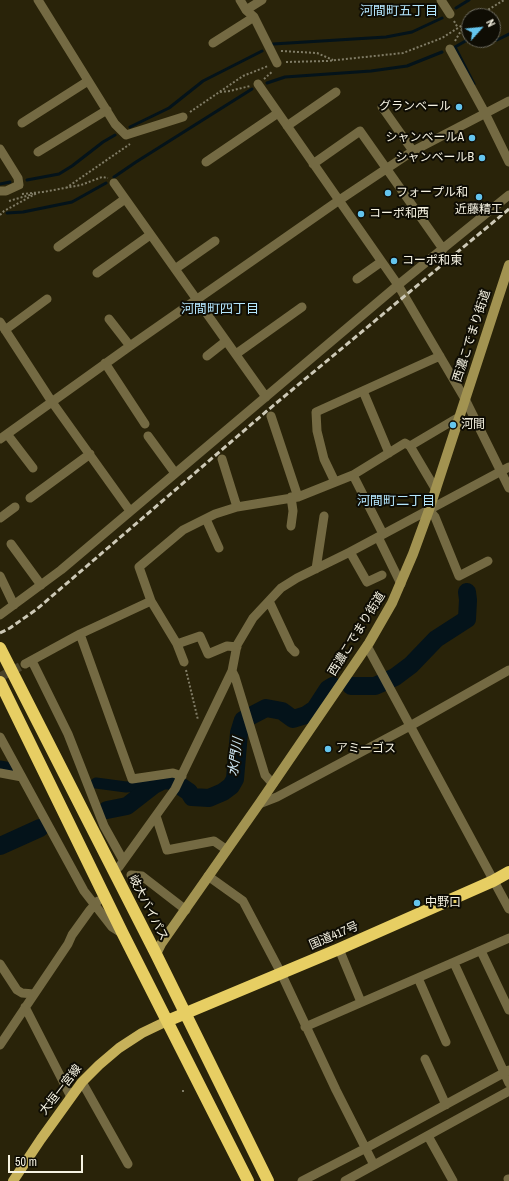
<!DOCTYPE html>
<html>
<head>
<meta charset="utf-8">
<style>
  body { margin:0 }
  #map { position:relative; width:509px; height:1181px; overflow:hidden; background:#292309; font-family:"Archivo Narrow",sans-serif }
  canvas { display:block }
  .north { position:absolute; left:461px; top:8px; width:40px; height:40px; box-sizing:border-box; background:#0f0d04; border:1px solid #6b695d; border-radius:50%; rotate:63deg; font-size:11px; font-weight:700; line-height:16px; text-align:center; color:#f5f2e2 }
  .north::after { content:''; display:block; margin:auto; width:14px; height:18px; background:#64c5ee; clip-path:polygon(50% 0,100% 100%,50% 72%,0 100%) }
  .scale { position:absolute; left:8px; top:1155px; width:75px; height:18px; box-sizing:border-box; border:2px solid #f5f2e2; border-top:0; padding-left:5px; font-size:12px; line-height:14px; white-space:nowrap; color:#f5f2e2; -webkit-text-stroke:3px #0f0d04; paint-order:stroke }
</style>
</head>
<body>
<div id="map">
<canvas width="509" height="1181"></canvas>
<div class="north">N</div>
<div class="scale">50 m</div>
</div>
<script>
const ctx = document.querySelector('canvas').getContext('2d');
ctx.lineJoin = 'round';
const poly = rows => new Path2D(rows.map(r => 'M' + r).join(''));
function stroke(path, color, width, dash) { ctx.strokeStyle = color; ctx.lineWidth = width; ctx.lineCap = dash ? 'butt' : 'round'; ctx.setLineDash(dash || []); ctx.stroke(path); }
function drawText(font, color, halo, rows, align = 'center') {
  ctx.font = font + ' "Archivo Narrow","Noto Sans JP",sans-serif'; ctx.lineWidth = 4; ctx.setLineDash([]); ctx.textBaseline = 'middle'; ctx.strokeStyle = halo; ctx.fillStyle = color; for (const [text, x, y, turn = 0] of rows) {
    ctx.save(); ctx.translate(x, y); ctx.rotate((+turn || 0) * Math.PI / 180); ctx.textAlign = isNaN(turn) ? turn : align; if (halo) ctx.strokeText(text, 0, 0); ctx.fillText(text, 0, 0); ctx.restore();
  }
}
const stream = poly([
  [456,8,469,0],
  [493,32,497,40,509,34],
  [469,39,455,47,474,84],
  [273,44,386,37,412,32,442,18],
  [267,83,285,77,371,71,407,66,442,52],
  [130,127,169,108,203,81,262,51],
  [114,177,136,162,252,89],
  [27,180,59,174,72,166,103,142,115,135],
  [0,184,10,182],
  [7,213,23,212,72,202,106,183]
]);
const canal = poly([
  [0,766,11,768],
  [96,783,126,787,154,785]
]);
const river = poly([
  [351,686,375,686,384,682,395,677,411,665,436,639,467,619,468,600,467,592],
  [107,810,127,806,154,785,164,780,173,781,189,792,192,797,209,798,223,792,231,786,235,779,239,733,243,720,266,708,282,711,293,719,306,715,315,709,328,689,333,686],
  [0,846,40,828]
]);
const streetTunnel = poly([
  [0,677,25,664]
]);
const path = poly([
  [478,16,504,0],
  [454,21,458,28],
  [455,41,465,24],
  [281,51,317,53,333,60],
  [286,62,327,61,403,53,442,38,469,21],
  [264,79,273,71],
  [220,92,230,91,250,86],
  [190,112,243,76,268,66],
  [66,188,130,144],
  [22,194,43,192,81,185,102,177,108,178],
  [9,201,33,194],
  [0,215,4,211,37,193],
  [186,670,198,720],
  [183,1092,183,1089]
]);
const street = poly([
  [38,0,115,124,126,135,183,117],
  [240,0,246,10,254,17,277,63],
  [441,0,450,14],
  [246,10,262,0],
  [213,43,254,17],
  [450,49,485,113,509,162],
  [258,84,398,285,465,399,509,488],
  [382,107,413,151],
  [22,123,88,81],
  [287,126,336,92],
  [0,149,18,178,19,185,6,191,0,191],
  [38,152,107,110],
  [206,162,278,113],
  [313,164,360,131,443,249],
  [114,183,266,397],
  [58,247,125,199],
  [175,269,215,241],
  [97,273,150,235],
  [357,279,381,262],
  [109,319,130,346],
  [0,322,52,402,130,511],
  [5,330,47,299],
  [236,354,302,307],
  [207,356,226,341],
  [105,363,145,424],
  [363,391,389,453],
  [271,416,298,497],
  [7,434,33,468],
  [148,436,175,473],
  [0,439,130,346,338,201,413,151,509,101],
  [410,446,436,490],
  [222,459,237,507],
  [353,475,405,443,410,446,459,417],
  [335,482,324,459,317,431,316,412,440,356],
  [291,497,293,511,291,526],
  [30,498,90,454],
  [429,510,435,517,459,576,488,561],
  [0,518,15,507],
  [206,519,219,548],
  [378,537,401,584],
  [11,544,41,585],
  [350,552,367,582,382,575],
  [316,569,324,516],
  [0,576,14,605],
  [151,601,139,567,183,530,215,514,237,507,298,497,353,475,383,534],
  [269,601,291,648,295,652],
  [0,615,61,570,398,285,509,195],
  [80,634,132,779,173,773,182,776],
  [177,644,184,662],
  [367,646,509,909],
  [32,661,68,734,104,826,123,860],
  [25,664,80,634,151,601,177,644,200,636,208,654,227,646,237,647],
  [232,671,235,677,265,775,273,784],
  [0,737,84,891,112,927,123,934],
  [0,773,22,777],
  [259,804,277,797,410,726,509,670],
  [156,816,167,850,214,841,227,850],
  [113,870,119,867,175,789,232,671,237,645,253,618,281,588,297,578,350,552,509,467],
  [131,875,142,876,186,910],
  [208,876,243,901,281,973,336,1090,374,1165],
  [339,949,361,1002],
  [481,951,509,1010],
  [454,963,509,1083],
  [0,964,17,990,22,993,34,994],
  [418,978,446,1042],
  [25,1007,71,1097],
  [305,1027,509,938],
  [0,1045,68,944,72,935,90,910,98,901],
  [425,1059,446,1105],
  [82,1082,128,1164],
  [428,1136,453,1181],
  [508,1179,509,1181],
  [302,1181,366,1148,509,1070],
  [345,1181,509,1091]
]);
const secondary = poly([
  [156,954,161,944,259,804,369,643,392,603,413,554,429,510,509,265]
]);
const primary = poly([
  [13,1181,41,1139,82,1082,99,1065,119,1048,142,1033,167,1021]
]);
const highway = poly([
  [0,648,156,954,268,1181],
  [0,682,123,934,248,1181],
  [167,1021,339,949,493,881,509,872]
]);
const rail = poly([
  [0,633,10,628,37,609,268,410,509,209]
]);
const markers = [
  [459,107,4,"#64c5ee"],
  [472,138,4,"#64c5ee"],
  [482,158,4,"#64c5ee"],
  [388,193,4,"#64c5ee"],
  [479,197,4,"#64c5ee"],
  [361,214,4,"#64c5ee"],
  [394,261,4,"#64c5ee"],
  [453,425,4,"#64c5ee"],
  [328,749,4,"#64c5ee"],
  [417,903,4,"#64c5ee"]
];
const poiNames = [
  ["グランベール",451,107,"right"],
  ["シャンベールA",464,138,"right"],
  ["シャンベールB",474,158,"right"],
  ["フォープル和",396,193],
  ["近藤精工",479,210,"center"],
  ["コーポ和西",369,214],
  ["コーポ和東",402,261],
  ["河間",461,425],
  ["アミーゴス",336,749],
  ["中野口",425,903]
];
const streetNames = [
  ["西濃こでまり街道",472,336,-72],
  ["西濃こでまり街道",357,634,-58],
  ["岐大バイパス",148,908,63],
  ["国道417号",334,936,-23],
  ["大垣一宮線",61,1090,-52]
];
const neighbourhoodNames = [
  ["河間町五丁目",399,12],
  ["河間町四丁目",220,310],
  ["河間町二丁目",396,502]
];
const waterNames = [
  ["水門川",236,757,-82]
];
stroke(stream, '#04131a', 3);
stroke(canal, '#04131a', 11);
stroke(river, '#04131a', 18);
stroke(streetTunnel, '#48422a', 9, [9, 4.5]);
stroke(path, '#807c66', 2, [2, 2]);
stroke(street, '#746a43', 9);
stroke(secondary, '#a29351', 10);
stroke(primary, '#c6b15a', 10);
stroke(highway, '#e7ce63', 12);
stroke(rail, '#cdc9b7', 3, [6, 3]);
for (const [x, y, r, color] of markers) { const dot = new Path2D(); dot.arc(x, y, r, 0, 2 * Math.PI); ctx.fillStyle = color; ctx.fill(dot); stroke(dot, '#0f0d04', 1.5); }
drawText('12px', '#f5f2e2', '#0f0d04', poiNames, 'left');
drawText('12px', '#f5f2e2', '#0f0d04', streetNames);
drawText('13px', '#b4e6fd', '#0f0d04', neighbourhoodNames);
drawText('italic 13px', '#d0e9f6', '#0f0d04', waterNames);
</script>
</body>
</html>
